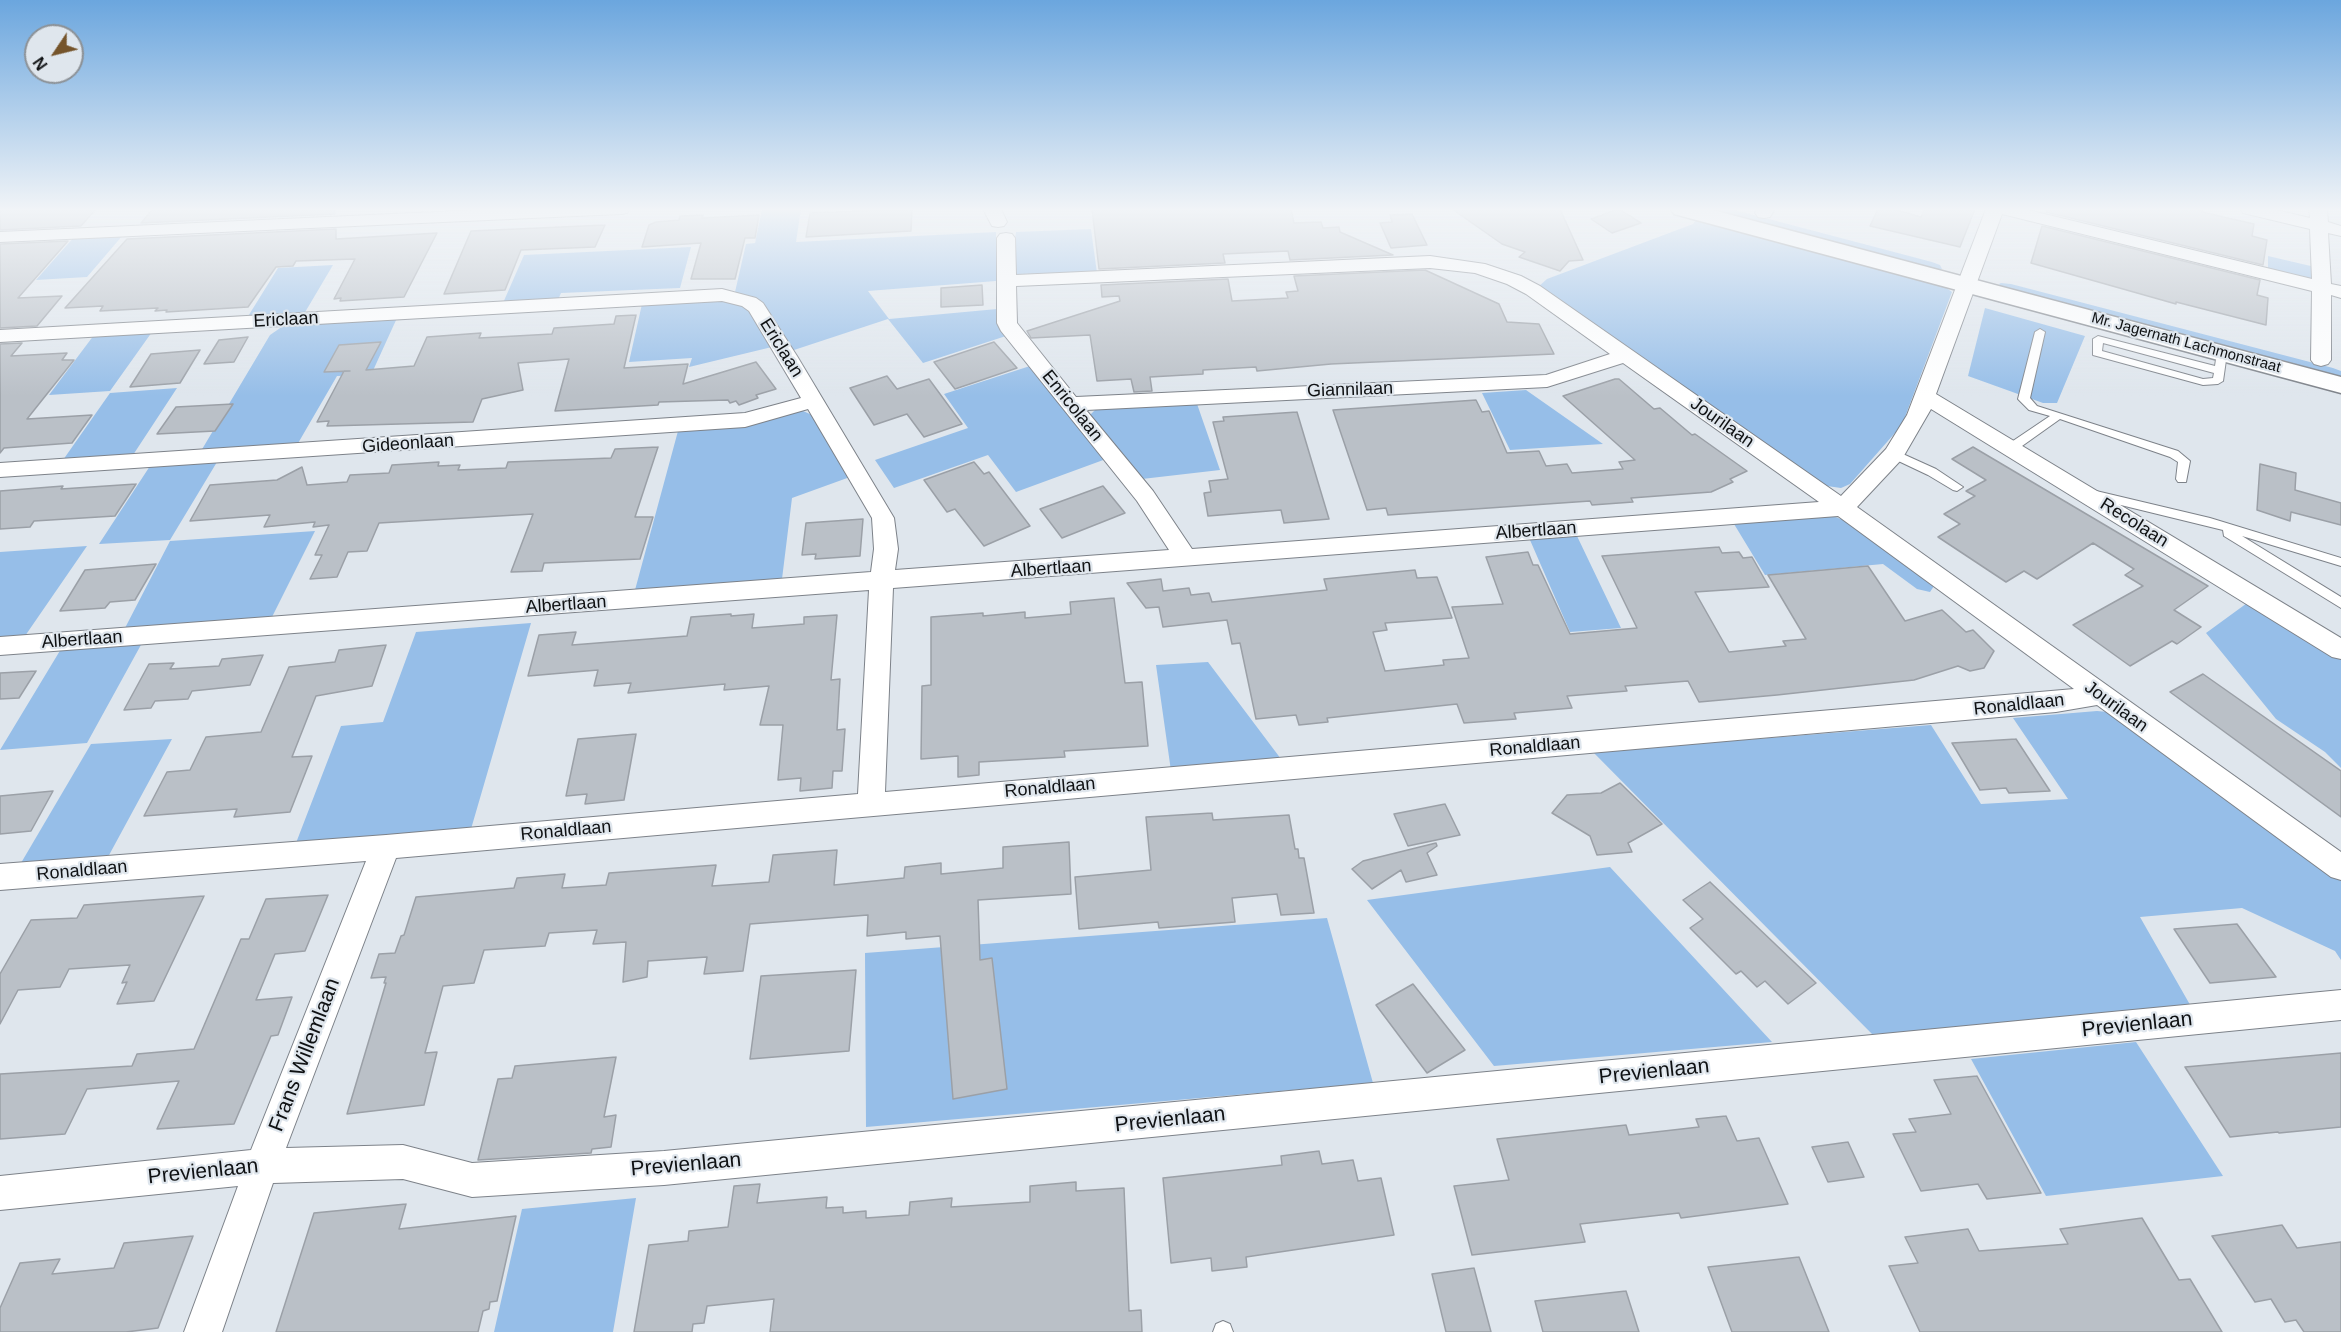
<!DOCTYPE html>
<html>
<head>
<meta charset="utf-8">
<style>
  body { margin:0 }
  #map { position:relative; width:2341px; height:1332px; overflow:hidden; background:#dfe6ed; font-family:Helvetica,sans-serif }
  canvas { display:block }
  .north { position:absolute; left:24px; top:24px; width:60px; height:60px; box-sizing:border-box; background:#dfe6ed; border:2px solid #8c9196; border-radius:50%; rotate:235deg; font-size:16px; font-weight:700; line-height:24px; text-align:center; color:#0f1113 }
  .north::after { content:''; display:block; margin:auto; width:21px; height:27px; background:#75542b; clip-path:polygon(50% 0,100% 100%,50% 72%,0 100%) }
</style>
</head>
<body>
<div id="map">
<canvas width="2341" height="1332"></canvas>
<div class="north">N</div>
</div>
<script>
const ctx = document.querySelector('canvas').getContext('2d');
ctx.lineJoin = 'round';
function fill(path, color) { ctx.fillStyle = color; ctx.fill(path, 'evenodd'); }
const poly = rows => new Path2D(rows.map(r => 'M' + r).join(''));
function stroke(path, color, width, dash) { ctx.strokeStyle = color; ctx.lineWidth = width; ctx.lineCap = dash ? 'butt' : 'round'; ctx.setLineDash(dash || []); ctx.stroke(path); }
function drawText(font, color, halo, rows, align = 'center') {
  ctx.font = font + ' Helvetica,sans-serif'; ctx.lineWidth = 4.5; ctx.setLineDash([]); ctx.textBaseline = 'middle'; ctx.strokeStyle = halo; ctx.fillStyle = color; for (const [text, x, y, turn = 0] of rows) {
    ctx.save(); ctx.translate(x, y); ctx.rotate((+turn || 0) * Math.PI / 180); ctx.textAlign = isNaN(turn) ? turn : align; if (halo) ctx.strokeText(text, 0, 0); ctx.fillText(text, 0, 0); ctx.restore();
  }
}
const green = poly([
  [762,209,801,209,796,242,996,232,996,281,868,291,889,319,997,309,999,323,1006,336,923,363,888,319,791,351,757,300,735,292,746,244,755,243],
  [1703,209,1731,209,1932,262,1940,265,1942,269,1932,270],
  [1697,218,1941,284,1952,292,1902,425,1850,484,1841,488,1820,485,1538,287,1547,279,1693,224],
  [1091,229,1097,273,1016,274,1014,245,1016,232],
  [123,235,87,277,36,280,74,237],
  [691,247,680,288,561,293,558,300,503,303,524,255],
  [2268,256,2315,267,2315,280,2268,272],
  [333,265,304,314,247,318,278,268],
  [2001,283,2011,284,2333,368,2341,371,2341,379,2003,288,1999,284],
  [714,299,736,303,754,313,772,347,689,367,692,358,629,362,642,304],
  [1985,308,2085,336,2057,403,2043,403,1968,376],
  [397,318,371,375,337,376,297,445,201,451,270,335,286,324],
  [152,332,110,391,49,395,94,335],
  [1030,366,1106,459,1016,492,988,455,894,488,875,460,968,428,944,394],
  [177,388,133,455,63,460,110,393],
  [1526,390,1603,444,1510,450,1482,393],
  [1196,401,1220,470,1142,479,1090,415,1097,408],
  [803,411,812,415,850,477,792,498,782,579,635,590,678,431],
  [217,462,170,540,99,544,150,466],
  [1829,515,1847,521,1934,586,1930,592,1917,589,1883,564,1765,575,1734,524],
  [315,531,272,617,125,628,170,541],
  [1577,536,1621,628,1570,632,1530,540],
  [87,546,25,636,0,637,0,552],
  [2254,598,2341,652,2341,768,2325,752,2276,719,2206,633],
  [531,623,471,829,296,843,341,726,383,722,416,632],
  [142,643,87,743,0,750,61,649],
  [1208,662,1284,763,1171,771,1156,665],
  [2097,711,2108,712,2341,877,2341,960,2335,951,2242,908,2140,917,2193,1010,2041,1026,1872,1034,1593,752,1931,725,1981,804,2068,799,2013,718],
  [172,739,108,857,21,863,91,744],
  [1610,867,1772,1042,1494,1066,1367,900],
  [1327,918,1373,1083,866,1127,865,953],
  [2136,1042,2223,1176,2046,1196,1971,1059],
  [636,1198,613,1332,494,1332,522,1209]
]);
const building = poly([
  [0,209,96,209,81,226,0,230,0,209],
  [153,209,335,209,335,214,141,223,153,209],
  [912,209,911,231,806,237,810,213,912,209],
  [1092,209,1291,209,1294,223,1321,222,1323,228,1339,227,1340,232,1393,255,1290,260,1288,251,1223,254,1225,263,1099,269,1092,209],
  [1452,209,1560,209,1583,260,1569,261,1560,271,1519,257,1525,252,1502,244,1452,209],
  [1619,209,1641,223,1612,233,1591,219,1619,209],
  [1878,209,1893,209,1921,217,1924,209,1975,209,1960,247,1870,226,1878,209],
  [2046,209,2202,209,2202,212,2254,224,2252,236,2267,240,2263,265,2046,212,2046,209],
  [1412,214,1427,245,1391,248,1380,223,1392,222,1390,215,1412,214],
  [703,215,702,218,759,215,755,238,745,238,735,279,691,279,701,243,642,247,649,225,656,222,679,220,680,216,703,215],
  [605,225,595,247,521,250,505,290,444,294,471,231,605,225],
  [2042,226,2260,280,2257,295,2268,298,2266,325,2176,302,2176,304,2031,263,2042,226],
  [336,229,336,239,437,233,404,297,340,301,341,298,334,299,355,259,296,261,293,266,276,267,248,307,166,312,167,310,155,311,158,308,100,311,103,306,65,308,127,239,336,229],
  [68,241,18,298,62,296,37,326,0,328,0,244,68,241],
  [1425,270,1499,304,1507,322,1539,324,1554,354,1331,364,1257,371,1256,367,1203,370,1203,374,1150,377,1152,391,1134,392,1131,379,1097,381,1090,335,1031,338,1027,331,1120,301,1119,296,1102,297,1101,285,1228,279,1232,301,1288,298,1286,292,1298,291,1294,276,1425,270],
  [982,285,983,305,941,307,941,288,982,285],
  [636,315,624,368,688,364,683,384,756,362,776,389,756,395,758,398,739,405,736,401,730,403,728,400,659,402,658,405,555,411,569,359,518,363,523,390,482,399,473,422,327,426,329,421,317,422,344,371,350,371,324,372,339,345,381,342,366,370,414,366,427,337,481,333,479,338,552,334,554,328,614,324,616,316,636,315],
  [248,337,234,362,204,364,219,340,248,337],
  [994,342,1017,368,955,389,934,362,994,342],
  [22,343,11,356,67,353,62,360,74,360,27,419,92,415,72,443,4,448,0,453,0,344,22,343],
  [200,350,180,383,130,387,151,354,200,350],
  [887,376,897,389,929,379,962,424,924,437,907,414,874,425,850,388,887,376],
  [1615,379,1619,379,1654,409,1660,408,1692,435,1695,434,1747,471,1730,479,1733,482,1711,492,1631,498,1633,502,1592,505,1590,501,1388,515,1386,508,1367,510,1333,410,1476,400,1482,412,1489,411,1507,453,1539,451,1546,466,1567,464,1572,473,1623,469,1619,462,1635,460,1563,396,1615,379],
  [233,404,215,431,157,434,176,407,233,404],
  [1297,412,1329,519,1284,523,1281,510,1208,516,1204,493,1211,492,1209,481,1228,479,1213,422,1224,421,1223,417,1297,412],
  [658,447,635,517,653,517,640,559,544,563,542,571,511,572,533,514,379,523,367,551,348,552,337,577,310,579,322,555,315,555,329,525,313,527,315,522,264,527,270,515,190,521,210,485,277,480,302,467,307,485,347,482,350,475,389,473,392,465,439,462,438,466,460,465,458,470,506,468,508,462,611,458,615,449,658,447],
  [1973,447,2208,586,2174,610,2201,627,2177,644,2172,641,2130,666,2073,625,2143,586,2125,575,2134,569,2093,543,2037,579,2024,571,2006,582,1938,537,1960,524,1944,514,1975,496,1966,491,1986,480,1952,459,1973,447],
  [974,462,984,474,989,472,1030,526,984,546,955,509,947,512,924,480,974,462],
  [2260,464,2296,473,2295,490,2341,503,2341,525,2291,512,2290,521,2257,510,2260,464],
  [136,484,115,516,34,521,30,527,0,529,0,491,63,486,61,489,136,484],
  [1103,486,1125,513,1062,538,1040,509,1103,486],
  [863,519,860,556,815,559,816,554,802,555,806,523,863,519],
  [1719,547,1722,553,1739,552,1743,558,1752,557,1769,587,1695,592,1729,652,1786,646,1783,641,1806,639,1768,575,1868,566,1905,621,1942,610,1966,632,1973,630,1994,651,1984,668,1970,671,1958,666,1914,680,1777,695,1699,702,1688,681,1625,686,1627,691,1567,696,1572,708,1514,713,1516,719,1464,723,1457,704,1327,718,1328,722,1299,725,1296,715,1256,719,1240,643,1232,644,1227,620,1163,627,1159,607,1146,608,1127,583,1161,579,1163,591,1189,588,1191,595,1209,593,1212,602,1327,590,1324,579,1415,570,1417,578,1437,577,1452,618,1385,623,1387,630,1373,632,1385,671,1444,665,1443,660,1469,658,1452,607,1503,604,1486,557,1528,552,1533,565,1538,565,1570,634,1637,628,1602,556,1719,547],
  [156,564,135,600,110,602,105,608,60,611,85,570,156,564],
  [1114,598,1125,683,1142,682,1148,746,1064,751,1065,757,979,762,979,775,958,777,958,756,921,759,922,686,931,685,931,617,983,613,983,616,1025,612,1025,618,1071,614,1070,602,1114,598],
  [731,614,731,616,754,614,752,628,804,624,804,617,837,615,831,680,840,679,837,730,845,729,842,771,833,771,832,788,800,791,801,778,778,780,783,725,760,725,769,686,724,690,725,684,628,693,631,683,594,686,598,670,528,676,539,635,576,632,572,645,687,636,691,617,731,614],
  [386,645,372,686,316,696,292,757,312,756,290,812,234,817,237,809,144,816,167,772,190,770,206,737,261,732,289,667,335,662,339,650,386,645],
  [263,655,250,685,192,691,188,699,155,701,151,708,124,710,149,664,174,663,170,669,219,666,222,659,263,655],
  [36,671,19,698,0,699,0,673,36,671],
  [2203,674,2341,771,2341,817,2170,692,2203,674],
  [636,734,624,800,585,804,587,794,566,796,578,739,636,734],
  [2016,739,2050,791,2009,793,2006,788,1980,790,1952,743,2016,739],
  [1620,783,1662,824,1628,843,1632,852,1597,855,1590,836,1552,813,1567,795,1601,793,1620,783],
  [53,791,31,831,0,834,0,796,53,791],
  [1445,804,1460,835,1408,846,1394,814,1445,804],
  [1212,813,1213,820,1289,815,1295,849,1298,849,1299,858,1304,858,1314,913,1281,915,1277,894,1232,898,1235,922,1159,928,1158,922,1079,929,1075,877,1151,870,1146,817,1212,813],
  [1069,842,1071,894,978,900,980,960,992,958,1007,1089,953,1099,940,936,906,939,906,932,867,936,868,915,750,924,743,971,704,974,707,957,648,961,647,977,623,982,626,942,593,944,597,930,549,933,545,946,484,950,474,983,443,986,425,1053,437,1052,424,1105,347,1114,386,983,384,983,386,977,371,978,379,954,395,953,401,936,404,935,416,897,514,888,517,878,565,874,562,888,606,885,609,873,716,865,712,886,769,882,773,855,837,850,834,885,904,878,905,867,941,863,941,874,1003,868,1003,847,1069,842],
  [1436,843,1437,846,1427,853,1437,875,1406,882,1401,870,1372,889,1352,869,1363,861,1436,843],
  [1710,882,1816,983,1788,1004,1765,981,1757,987,1741,971,1736,974,1690,928,1703,919,1683,900,1710,882],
  [328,895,305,951,275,954,256,1000,292,997,278,1035,271,1036,234,1124,157,1129,179,1081,87,1089,65,1134,0,1139,0,1074,132,1066,137,1054,194,1049,241,939,249,939,266,899,328,895],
  [204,896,154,1001,117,1004,127,982,122,983,130,965,69,969,60,987,18,990,0,1024,0,974,31,920,77,918,84,905,204,896],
  [2237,924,2276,977,2210,983,2174,929,2237,924],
  [856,970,849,1051,750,1059,761,976,856,970],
  [1413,984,1465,1050,1427,1073,1376,1005,1413,984],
  [2341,1053,2341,1127,2279,1133,2278,1132,2230,1137,2185,1067,2341,1053],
  [616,1057,604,1117,616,1115,611,1147,592,1149,591,1153,478,1160,498,1079,512,1078,515,1066,616,1057],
  [1977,1076,2041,1193,1987,1199,1978,1184,1921,1191,1893,1134,1916,1132,1909,1119,1951,1114,1934,1080,1977,1076],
  [1726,1116,1737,1141,1759,1138,1788,1204,1681,1218,1679,1213,1580,1224,1585,1242,1472,1255,1454,1186,1509,1180,1497,1139,1626,1125,1629,1135,1699,1127,1696,1119,1726,1116],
  [1848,1142,1864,1177,1828,1182,1812,1147,1848,1142],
  [1319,1151,1322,1164,1353,1160,1358,1181,1381,1178,1394,1235,1246,1257,1247,1267,1212,1271,1211,1258,1171,1263,1163,1178,1282,1165,1281,1156,1319,1151],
  [1076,1182,1076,1191,1124,1188,1129,1311,1141,1310,1142,1332,770,1332,774,1299,707,1306,704,1323,693,1324,692,1332,634,1332,649,1245,688,1241,689,1231,728,1227,734,1186,760,1184,757,1203,827,1197,826,1208,843,1207,843,1213,866,1211,866,1218,909,1215,910,1202,952,1198,951,1207,1030,1202,1030,1186,1076,1182],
  [406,1204,399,1229,516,1216,497,1301,490,1302,489,1309,483,1311,478,1332,276,1332,314,1213,406,1204],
  [2142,1218,2179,1280,2190,1279,2222,1332,1920,1332,1889,1266,1918,1263,1905,1237,1968,1229,1979,1251,2068,1244,2060,1229,2142,1218],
  [2282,1225,2297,1248,2341,1242,2341,1332,2304,1332,2296,1320,2285,1322,2271,1299,2255,1302,2212,1236,2282,1225],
  [193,1236,158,1328,126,1332,0,1332,0,1308,20,1263,60,1259,52,1274,114,1268,124,1243,193,1236],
  [1799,1257,1829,1332,1732,1332,1708,1267,1799,1257],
  [1474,1268,1491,1332,1446,1332,1432,1274,1474,1268],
  [1626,1291,1639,1332,1543,1332,1535,1301,1626,1291]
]);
const service = poly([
  [2040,329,2045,332,2030,398,2037,406,2178,451,2190,461,2186,482,2178,482,2176,479,2178,462,2170,457,2060,419,2015,451,2007,451,2007,445,2050,416,2029,410,2018,399,2035,332,2040,329],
  [2098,336,2215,366,2217,353,2222,350,2226,351,2227,353,2223,381,2218,384,2203,385,2093,355,2093,339,2098,336],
  [2103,343,2214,373,2213,378,2203,379,2102,351,2103,343],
  [1894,450,1936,469,1963,487,1957,491,1953,490,1928,475,1890,457,1888,454,1890,451,1894,450],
  [2092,490,2210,518,2341,558,2341,566,2242,536,2341,597,2341,608,2224,536,2223,530,2088,497,2086,494,2088,491,2092,490],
  [1223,1321,1230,1324,1233,1332,1213,1332,1216,1324,1223,1321]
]);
const minor = poly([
  [501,209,630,209,627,213,621,214,0,242,0,232,501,209],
  [983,209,1001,209,1007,222,1004,226,998,227,992,226,983,209],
  [1757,209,1775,209,1770,217,1764,218,1758,217,1755,213,1757,209],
  [1986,209,2024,209,2312,279,2310,229,2243,213,2240,209,2272,209,2310,218,2309,209,2327,209,2328,222,2341,226,2341,236,2328,233,2331,284,2341,286,2341,298,2331,295,2331,360,2328,364,2321,366,2314,364,2311,360,2312,291,2002,214,1936,394,2341,638,2341,659,2332,657,1931,409,1902,459,1857,507,2341,852,2341,880,2331,877,2097,705,2056,712,396,858,286,1148,403,1145,472,1163,664,1151,2341,990,2341,1020,664,1185,472,1197,403,1179,273,1183,222,1332,184,1332,238,1186,0,1210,0,1176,251,1150,366,861,0,890,0,864,386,835,858,794,869,590,0,655,0,637,871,572,874,549,872,518,808,409,745,427,0,477,0,463,745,413,801,398,749,311,742,306,722,301,0,342,0,330,722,289,756,298,763,303,797,356,894,518,898,549,895,570,1169,550,1137,501,1001,331,997,323,997,238,1000,234,1006,233,1012,234,1015,238,1016,275,1430,256,1485,264,1521,276,1540,286,1841,496,1886,449,1907,415,1986,209],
  [1430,268,1475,273,1507,284,1526,294,1610,354,1546,375,1076,397,1017,323,1016,286,1430,268],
  [1623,363,1819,502,1192,549,1153,491,1086,410,1547,387,1623,363],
  [1838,516,2074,689,885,792,893,588,1838,516]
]);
const secondary = poly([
  [1671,209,1709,209,2341,377,2341,393,1674,214,1671,209]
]);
const farStreetnames = [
  ["Mr. Jagernath Lachmonstraat",2186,343,15]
];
const streetNames = [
  ["Ericlaan",286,320,-3],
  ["Ericlaan",781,348,58],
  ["Giannilaan",1350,390,-2],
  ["Enricolaan",1072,406,51],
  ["Jourilaan",1722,423,35],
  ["Gideonlaan",408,444,-4],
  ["Recolaan",2134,523,32],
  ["Albertlaan",1536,531,-4],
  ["Albertlaan",1051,569,-4],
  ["Albertlaan",566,605,-4],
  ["Albertlaan",82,640,-4],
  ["Ronaldlaan",2019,705,-6],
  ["Jourilaan",2116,707,36],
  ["Ronaldlaan",1535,747,-5],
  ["Ronaldlaan",1050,788,-5],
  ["Ronaldlaan",566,831,-5],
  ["Ronaldlaan",82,871,-5]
];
const nearStreetnames = [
  ["Previenlaan",2137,1025,-6],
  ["Frans Willemlaan",305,1055,-69],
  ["Previenlaan",1654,1072,-6],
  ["Previenlaan",1170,1120,-6],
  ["Previenlaan",686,1165,-5],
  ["Previenlaan",203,1172,-6]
];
fill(green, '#96bee8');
fill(building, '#bac0c7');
stroke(building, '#9ba0a7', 1.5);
stroke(service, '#7d8289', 2);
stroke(minor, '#7d8289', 2);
stroke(secondary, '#7d8289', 3);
fill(service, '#fff');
fill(minor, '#fff');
fill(secondary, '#fff');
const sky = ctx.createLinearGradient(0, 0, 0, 396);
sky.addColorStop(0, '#6ba6de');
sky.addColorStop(0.53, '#f1f4f7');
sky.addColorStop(1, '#f1f4f700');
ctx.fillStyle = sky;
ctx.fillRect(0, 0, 2341, 396);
drawText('15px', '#0f1113', '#dfe6ed', farStreetnames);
drawText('18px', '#0f1113', '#dfe6ed', streetNames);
drawText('21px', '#0f1113', '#dfe6ed', nearStreetnames);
</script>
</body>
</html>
